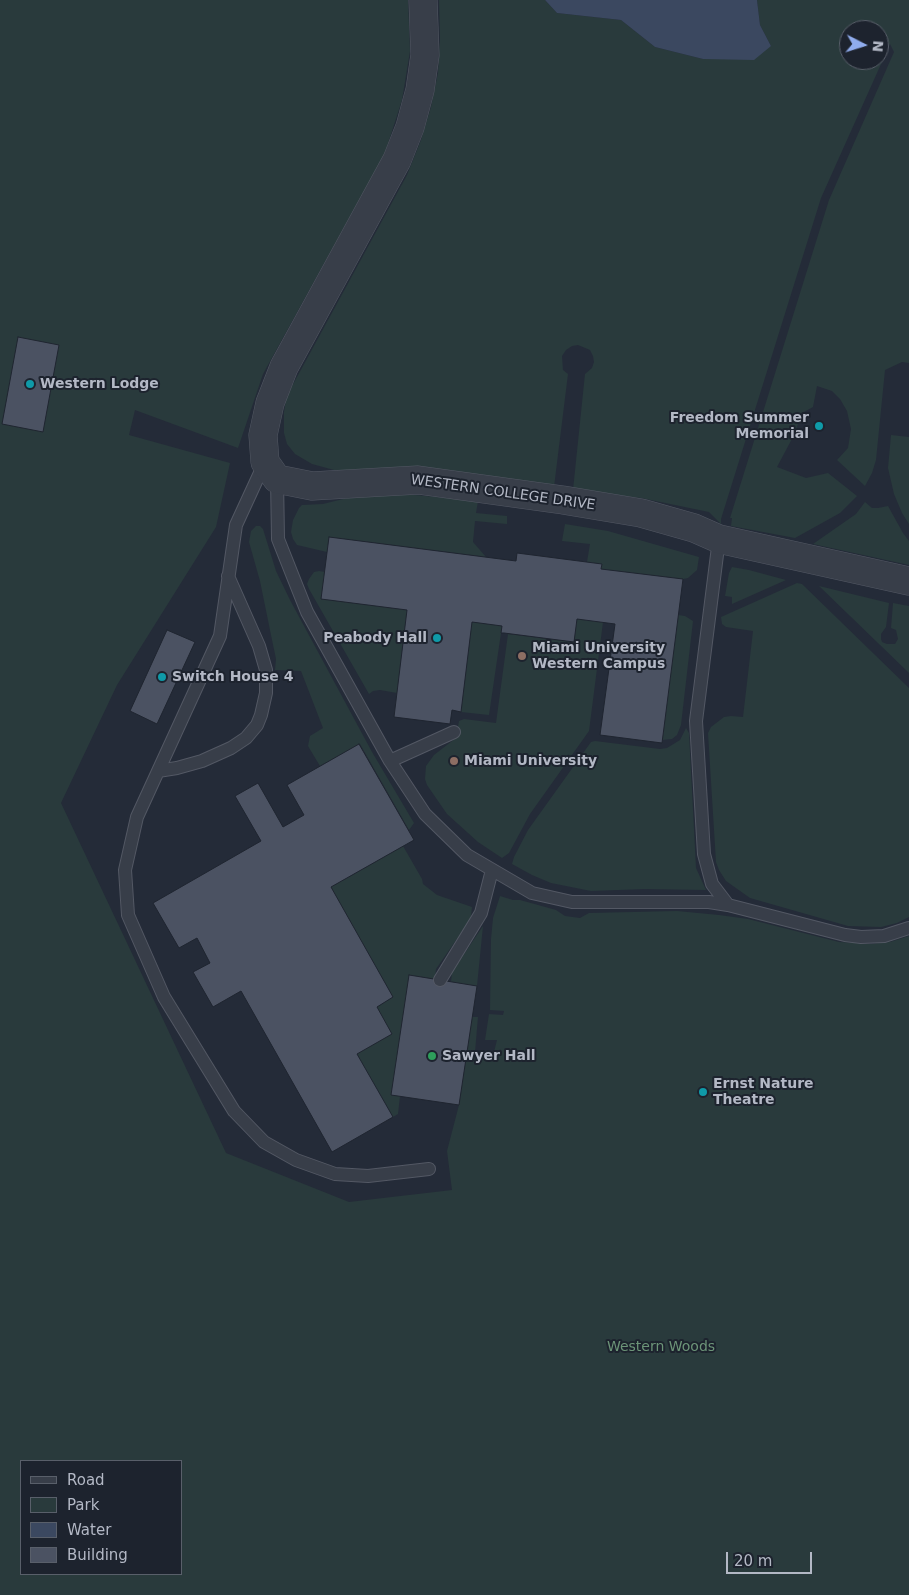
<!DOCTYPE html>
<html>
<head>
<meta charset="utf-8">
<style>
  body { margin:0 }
  #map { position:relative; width:909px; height:1595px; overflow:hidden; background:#242b38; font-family:"DejaVu Sans",sans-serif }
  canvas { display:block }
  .legend { position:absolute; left:20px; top:1460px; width:162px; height:115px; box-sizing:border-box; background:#1d232e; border:1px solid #595f6a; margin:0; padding:6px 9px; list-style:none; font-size:15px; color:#b3b8c5 }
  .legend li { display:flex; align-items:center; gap:10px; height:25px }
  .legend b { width:25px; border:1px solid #595f6a }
  .north { position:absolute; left:839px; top:20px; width:50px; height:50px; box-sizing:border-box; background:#1d232e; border:1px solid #595f6a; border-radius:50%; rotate:95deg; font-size:14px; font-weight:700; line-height:20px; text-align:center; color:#b3b8c5 }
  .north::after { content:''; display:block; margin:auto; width:18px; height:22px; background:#90aced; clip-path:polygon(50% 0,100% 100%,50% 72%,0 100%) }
  .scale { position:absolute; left:726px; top:1552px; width:86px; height:22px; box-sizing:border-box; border:2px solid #b3b8c5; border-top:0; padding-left:6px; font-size:15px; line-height:18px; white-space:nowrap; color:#b3b8c5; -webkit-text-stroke:4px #1d232e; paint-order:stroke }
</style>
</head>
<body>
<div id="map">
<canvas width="909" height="1595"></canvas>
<ul class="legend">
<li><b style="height:6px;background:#383e49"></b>Road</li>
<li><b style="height:14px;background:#293a3c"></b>Park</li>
<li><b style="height:14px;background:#3b4860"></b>Water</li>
<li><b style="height:14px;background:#4b5262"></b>Building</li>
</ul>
<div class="north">N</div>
<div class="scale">20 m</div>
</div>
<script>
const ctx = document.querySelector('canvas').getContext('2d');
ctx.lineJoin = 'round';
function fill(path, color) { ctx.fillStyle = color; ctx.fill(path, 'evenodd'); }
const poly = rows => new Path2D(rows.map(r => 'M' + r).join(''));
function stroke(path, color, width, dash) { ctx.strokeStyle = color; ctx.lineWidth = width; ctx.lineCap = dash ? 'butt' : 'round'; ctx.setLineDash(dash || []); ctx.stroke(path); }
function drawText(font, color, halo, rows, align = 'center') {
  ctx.font = font + ' "DejaVu Sans",sans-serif'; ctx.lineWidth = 4; ctx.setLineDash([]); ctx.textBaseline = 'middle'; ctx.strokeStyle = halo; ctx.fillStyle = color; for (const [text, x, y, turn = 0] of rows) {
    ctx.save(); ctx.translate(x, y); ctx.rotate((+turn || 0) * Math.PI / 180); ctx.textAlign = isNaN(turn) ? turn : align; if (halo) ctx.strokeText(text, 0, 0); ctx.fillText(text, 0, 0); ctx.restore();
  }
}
const green = poly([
  [0,0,408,0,410,51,402,100,385,153,263,374,238,448,135,410,129,435,230,463,216,527,117,685,61,803,226,1153,349,1202,452,1190,447,1151,459,1105,472,1017,478,1017,475,1052,494,1052,497,1040,485,1040,489,1014,503,1015,504,1011,490,1010,491,939,493,918,500,896,513,900,520,900,556,910,565,916,580,918,589,913,677,911,719,915,748,919,839,942,870,944,890,942,909,936,909,1595,0,1595],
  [21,1461,181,1461,181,1574,21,1574],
  [439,0,545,0,557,13,621,20,655,47,703,59,771,46,760,25,757,0,909,0,909,363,902,362,885,370,876,460,872,473,865,486,837,460,848,448,851,429,847,411,840,399,832,391,817,386,813,407,802,413,794,435,777,467,806,478,828,473,857,496,840,513,795,538,731,526,732,518,730,518,829,200,894,52,890,44,821,198,721,519,721,524,709,512,641,498,573,490,585,374,592,368,594,362,593,356,590,350,578,345,572,346,566,350,562,356,563,370,568,374,554,487,334,470,312,464,295,454,287,444,284,433,284,412,286,400,291,388,407,175,421,140,431,107,438,73,440,38],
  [849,30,879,30,879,60,849,60],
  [891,435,909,437,909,524,902,513,894,494,888,468],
  [404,494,478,501,476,513,507,516,507,524,475,521,473,542,486,557,329,537,327,552,297,545,293,539,291,532,293,520,299,508,302,505,323,504,355,496],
  [865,502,872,508,878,508,888,506,903,533,909,541,909,565,813,544,856,514],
  [565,524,608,531,699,557,697,570,688,578,683,579,601,569,601,564,587,562,590,544,562,541],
  [256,526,260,526,263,529,276,571,290,600,372,752,414,823,409,830,360,744,320,766,308,746,310,736,323,728,301,671,275,670,276,659,271,635,260,581,249,542,251,531],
  [732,567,749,570,786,580,732,604,732,597,725,596,729,573],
  [319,571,325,572,321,599,407,610,397,693,380,690,373,691,369,694,309,589,307,584,309,579,314,572],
  [797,583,802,584,909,688,909,917,897,923,881,927,848,926,750,898,726,881,719,870,716,862,708,733,711,727,724,717,731,716,743,717,753,631,726,627,722,624,721,617],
  [819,586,889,603,886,627,881,634,881,639,882,642,887,644,895,644,898,639,896,630,891,628,893,603,909,606,909,673],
  [678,615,685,616,693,621,681,725,677,735,672,739,662,740],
  [577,619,603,622,589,731,530,814,509,853,502,858,478,842,447,814,427,785,425,779,426,766,434,755,456,738,459,721,464,719,496,723,508,634,574,642],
  [472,622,502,626,489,715,461,712],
  [686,728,689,733,696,868,706,890,645,889,591,891,551,883,532,875,512,864,514,857,528,830,591,742,595,741,660,749,667,748,680,740],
  [403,846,422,879,423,884,437,895,472,907,471,916,468,923,436,969,435,979,410,975,392,1095,400,1096,398,1114,393,1117,357,1054,377,1007,393,997,331,887],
  [483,926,477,986,451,982,452,972]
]);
const water = poly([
  [545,0,757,0,760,25,771,46,754,60,703,59,655,47,621,20,557,13]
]);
const building = poly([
  [18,337,59,345,43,432,2,424,18,337],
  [329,537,516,561,517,553,602,564,601,569,683,579,662,743,600,735,615,624,577,619,574,642,504,633,501,633,502,626,472,622,461,712,452,710,450,724,394,717,407,610,321,599,329,537],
  [167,630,195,642,157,724,130,711,167,630],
  [359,744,414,840,331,887,393,997,377,1007,392,1034,357,1054,393,1117,332,1152,241,991,213,1007,193,972,210,963,197,938,179,948,153,903,261,841,235,796,258,783,283,827,304,815,287,785,359,744],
  [409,975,477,986,459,1105,391,1095,409,975]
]);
const service = poly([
  [265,462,236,525,220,636,137,817,125,870,128,915,164,997,234,1111,264,1142,296,1160,335,1174,368,1176,429,1169],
  [277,479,278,539,307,612,390,761,425,814,467,855,532,893,572,902,709,902,728,905,845,935,861,937,884,936,909,928],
  [719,539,696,721,704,854,712,884,728,905],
  [390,761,454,732],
  [158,771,177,768,202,761,231,748,246,738,257,725,261,715,266,693,266,670,259,646,228,576],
  [440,980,481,913,492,870]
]);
const tertiary = poly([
  [423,0,425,55,420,90,410,127,397,160,284,367,270,403,263,435,265,462,277,479,312,486,418,480,563,500,641,513,694,528,719,539,909,581]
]);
const markers = [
  [30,384,5,"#0f9aa8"],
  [819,426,5,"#0f9aa8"],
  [437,638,5,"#0f9aa8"],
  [522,656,5,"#8d6e63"],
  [162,677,5,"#0f9aa8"],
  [454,761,5,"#8d6e63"],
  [432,1056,5,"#2e9e5b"],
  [703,1092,5,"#0f9aa8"]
];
const poiNames = [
  ["Western Lodge",40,384],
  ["Freedom Summer",809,418,"right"],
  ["Memorial",809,434,"right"],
  ["Peabody Hall",427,638,"right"],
  ["Miami University",532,648],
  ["Western Campus",532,664],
  ["Switch House 4",172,677],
  ["Miami University",464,761],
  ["Sawyer Hall",442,1056],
  ["Ernst Nature",713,1084],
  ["Theatre",713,1100]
];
const streetNames = [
  ["WESTERN COLLEGE DRIVE",503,493,8]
];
const parkNames = [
  ["Western Woods",661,1347]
];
fill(green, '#293a3c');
fill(water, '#3b4860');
fill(building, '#4b5262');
stroke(building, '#1f2530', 1);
stroke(service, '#535864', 14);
stroke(tertiary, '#535864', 29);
stroke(service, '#383e49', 12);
stroke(tertiary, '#383e49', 28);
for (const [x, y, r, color] of markers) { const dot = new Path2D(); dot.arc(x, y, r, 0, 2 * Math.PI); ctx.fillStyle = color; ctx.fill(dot); stroke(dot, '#1d232e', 2); }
drawText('bold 14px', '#b3b8c5', '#1d232e', poiNames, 'left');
drawText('14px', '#b3b8c5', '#1d232e', streetNames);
drawText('14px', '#6c9478', '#1d232e', parkNames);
</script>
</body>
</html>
